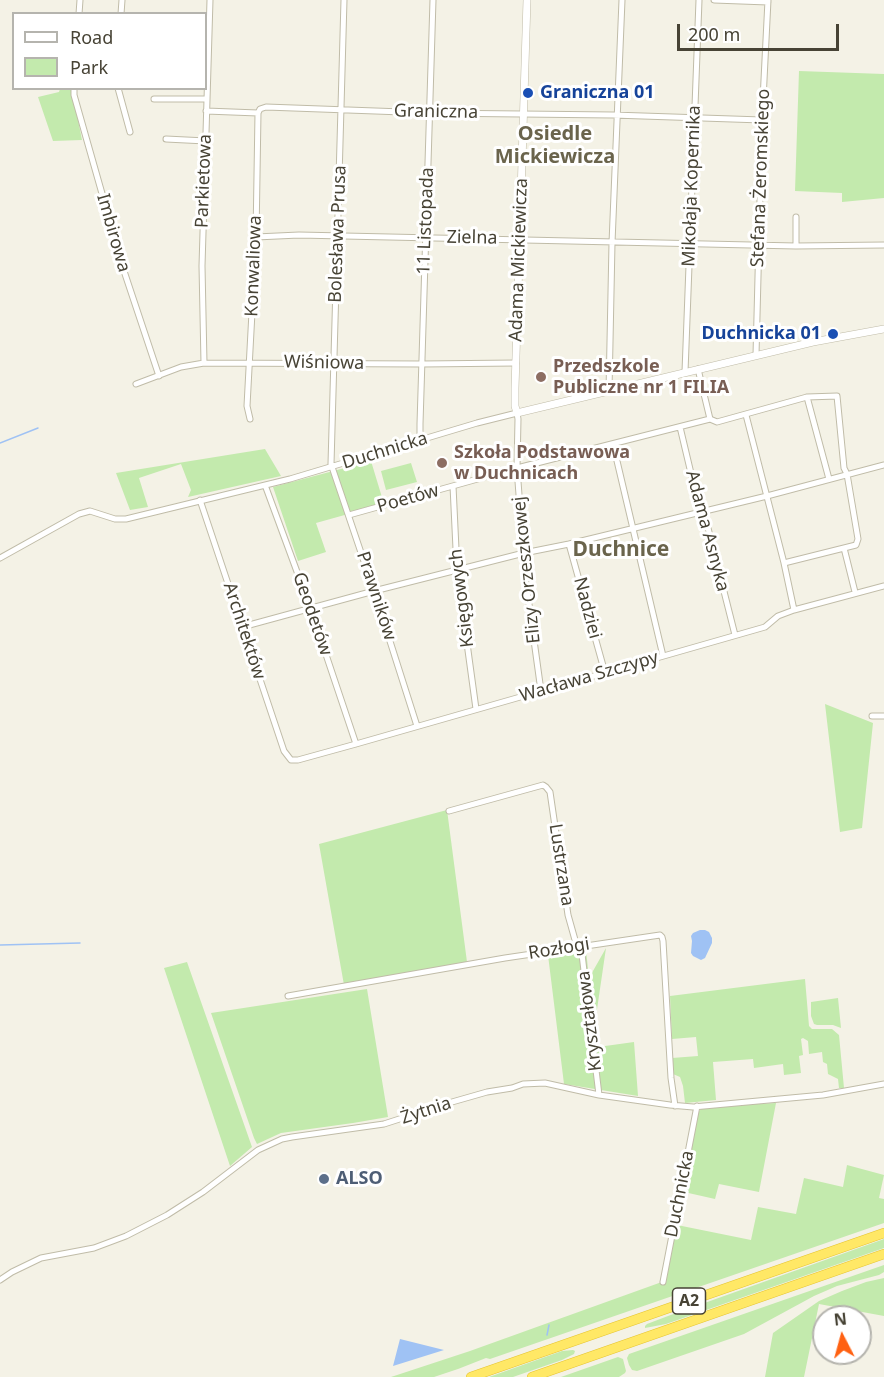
<!DOCTYPE html>
<html>
<head>
<meta charset="utf-8">
<style>
  body { margin:0 }
  #map { position:relative; width:884px; height:1377px; overflow:hidden; background:#f4f2e6; font-family:"Noto Sans",sans-serif }
  canvas { display:block }
  .legend { position:absolute; left:12px; top:12px; width:195px; height:78px; box-sizing:border-box; background:#fff; border:2px solid #b5b4ae; margin:0; padding:8px 10px; list-style:none; font-size:18px; color:#474335 }
  .legend li { display:flex; align-items:center; gap:12px; height:30px }
  .legend b { width:30px; border:2px solid #b5b4ae }
  .north { position:absolute; left:812px; top:1305px; width:60px; height:60px; box-sizing:border-box; background:#fff; border:2px solid #b5b4ae; border-radius:50%; rotate:354deg; font-size:16px; font-weight:700; line-height:24px; text-align:center; color:#474335 }
  .north::after { content:''; display:block; margin:auto; width:21px; height:27px; background:#ff6112; clip-path:polygon(50% 0,100% 100%,50% 72%,0 100%) }
  .scale { position:absolute; left:677px; top:24px; width:162px; height:27px; box-sizing:border-box; border:3px solid #474335; border-top:0; padding-left:8px; font-size:18px; line-height:21px; white-space:nowrap; color:#474335; -webkit-text-stroke:4px #fff; paint-order:stroke }
</style>
</head>
<body>
<div id="map">
<canvas width="884" height="1377"></canvas>
<ul class="legend">
<li><b style="height:8px;background:#fff"></b>Road</li>
<li><b style="height:16px;background:#c3eaad"></b>Park</li>
</ul>
<div class="north">N</div>
<div class="scale">200 m</div>
</div>
<script>
const ctx = document.querySelector('canvas').getContext('2d');
ctx.lineJoin = 'round';
function fill(path, color) { ctx.fillStyle = color; ctx.fill(path, 'evenodd'); }
const poly = rows => new Path2D(rows.map(r => 'M' + r).join(''));
function stroke(path, color, width, dash) { ctx.strokeStyle = color; ctx.lineWidth = width; ctx.lineCap = dash ? 'butt' : 'round'; ctx.setLineDash(dash || []); ctx.stroke(path); }
function drawText(font, color, halo, rows, align = 'center') {
  ctx.font = font + ' "Noto Sans",sans-serif'; ctx.lineWidth = 6; ctx.setLineDash([]); ctx.textBaseline = 'middle'; ctx.strokeStyle = halo; ctx.fillStyle = color; for (const [text, x, y, turn = 0] of rows) {
    ctx.save(); ctx.translate(x, y); ctx.rotate((+turn || 0) * Math.PI / 180); ctx.textAlign = isNaN(turn) ? turn : align; if (halo) ctx.strokeText(text, 0, 0); ctx.fillText(text, 0, 0); ctx.restore();
  }
}
const green = poly([
  [799,71,884,74,884,198,842,202,842,193,795,191],
  [60,89,72,89,82,140,53,141,38,97,59,92],
  [265,449,281,476,188,497,191,490,181,464,139,478,148,507,130,510,116,473],
  [371,461,384,504,316,523,326,552,298,561,273,487],
  [411,463,417,482,386,490,381,471],
  [825,704,873,723,862,828,840,832],
  [447,810,467,962,344,985,319,844],
  [606,948,595,1023,598,1047,634,1042,638,1096,564,1084,548,955,586,950,589,978],
  [187,962,252,1147,230,1166,164,968],
  [805,979,809,1026,812,1029,832,1029,839,1035,844,1088,839,1088,838,1079,828,1074,827,1064,823,1062,822,1052,809,1054,808,1041,803,1038,801,1039,803,1055,799,1056,801,1073,784,1075,783,1064,754,1068,753,1059,713,1062,716,1100,685,1103,683,1086,680,1077,673,1074,672,1058,698,1056,696,1037,672,1039,670,996],
  [367,989,388,1117,353,1123,281,1133,257,1144,254,1138,211,1013],
  [838,998,841,1028,833,1025,817,1025,814,1024,811,1016,811,1002],
  [776,1103,759,1192,719,1184,715,1199,684,1192,697,1114,701,1109,716,1106],
  [847,1165,884,1175,879,1198,884,1199,884,1223,490,1359,486,1358,458,1369,434,1377,391,1377,470,1351,659,1283,666,1282,677,1225,751,1240,758,1207,796,1214,804,1178,843,1187],
  [884,1239,884,1248,666,1324,645,1328,645,1326,647,1324,668,1316],
  [884,1265,884,1272,879,1275,837,1286,814,1296,744,1334,637,1371,632,1370,629,1365,627,1358,629,1354],
  [884,1278,884,1316,819,1304,804,1377,765,1377,773,1333,819,1301,842,1291,866,1282],
  [573,1350,575,1351,574,1354,562,1360,513,1377,489,1377,562,1351],
  [618,1357,623,1359,626,1371,625,1373,619,1377,561,1377]
]);
const water = poly([
  [700,930,705,930,709,932,712,938,712,943,705,958,701,960,693,956,691,953,692,941,691,936,693,933],
  [400,1339,444,1350,393,1366]
]);
const stream = poly([
  [0,443,38,428],
  [0,945,80,943],
  [547,1335,549,1325]
]);
const minor = poly([
  [344,0,331,464,374,591,417,726],
  [714,0,768,2],
  [79,14,80,0],
  [121,14,122,0],
  [74,88,74,95,124,271,159,376],
  [118,88,130,132],
  [154,99,207,99],
  [206,111,258,113],
  [258,113,260,109,266,107,430,113,613,115,762,120],
  [166,139,206,141],
  [256,237,299,235,796,246,884,245],
  [796,246,796,217],
  [756,355,762,120,768,0],
  [204,363,202,266,210,0],
  [698,369,710,419,717,422,807,397,837,396,844,468,847,474,858,539,856,545,844,548,855,592],
  [685,372,699,0],
  [136,384,181,367,204,363,422,364,516,363],
  [609,391,612,243,622,0],
  [807,397,829,479],
  [746,415,784,563,794,610],
  [250,419,247,406,256,237,258,113],
  [680,427,699,507,705,516,735,635],
  [420,441,420,424,433,0],
  [613,444,663,656],
  [265,485,310,607,356,744],
  [453,486,457,570,476,709],
  [200,500,284,751,291,760,298,760,356,744,765,627,778,616,794,610,884,586],
  [349,515,517,468,710,419],
  [569,544,605,673],
  [0,558,79,514,90,511,115,519,126,519,290,479,477,423,517,413,518,419,517,468,525,575,541,691],
  [784,563,844,548],
  [242,627,374,591,524,553,569,544,767,496,884,465],
  [872,716,884,716],
  [449,811,543,785,546,787,550,792,568,915,577,947],
  [581,946,599,1095],
  [288,996,505,958,660,935,662,937,663,941,671,1078,675,1106],
  [0,1280,12,1272,41,1258,94,1248,126,1236,167,1215,203,1192,258,1150,282,1139,292,1137,384,1124,452,1102,487,1092,512,1088,523,1084,545,1083,599,1095,670,1105,693,1107,823,1095,884,1084],
  [663,1282,697,1106]
]);
const tertiary = poly([
  [527,0,515,388,515,406,517,413,813,342,884,329]
]);
const motorway = poly([
  [471,1377,884,1233],
  [532,1377,884,1254]
]);
const markers = [
  [528,93,6,"#1a4fb4"],
  [833,334,6,"#1a4fb4"],
  [541,377,6,"#8d6e63"],
  [442,463,6,"#8d6e63"],
  [324,1179,6,"#5c6f8a"]
];
const shields = [
  [689,1301,33]
];
const shieldNames = [
  ["A2",689,1301]
];
const transitNames = [
  ["Graniczna 01",540,93],
  ["Duchnicka 01",821,334,"right"]
];
const streetNames = [
  ["Graniczna",436,112,1],
  ["Stefana Żeromskiego",761,178,-88],
  ["Parkietowa",204,181,-88],
  ["Mikołaja Kopernika",692,186,-88],
  ["11 Listopada",426,221,-88],
  ["Imbirowa",113,233,74],
  ["Bolesława Prusa",338,234,-88],
  ["Zielna",472,238,1],
  ["Adama Mickiewicza",519,260,-88],
  ["Konwaliowa",254,266,-88],
  ["Wiśniowa",324,363,1],
  ["Duchnicka",385,451,-17],
  ["Poetów",408,499,-16],
  ["Adama Asnyka",707,531,75],
  ["Elizy Orzeszkowej",527,570,-96],
  ["Prawników",376,596,72],
  ["Księgowych",462,598,-97],
  ["Nadziei",587,608,75],
  ["Geodetów",312,614,71],
  ["Architektów",244,631,72],
  ["Wacława Szczypy",589,677,-16],
  ["Lustrzana",561,865,81],
  ["Rozłogi",559,949,-9],
  ["Kryształowa",590,1021,-97],
  ["Żytnia",426,1111,-18],
  ["Duchnicka",680,1194,-79]
];
const educationNames = [
  ["Przedszkole",553,367],
  ["Publiczne nr 1 FILIA",553,388],
  ["Szkoła Podstawowa",454,453],
  ["w Duchnicach",454,474]
];
const serviceNames = [
  ["ALSO",336,1179]
];
const neighbourhoodNames = [
  ["Osiedle",555,134],
  ["Mickiewicza",555,157]
];
const quarterNames = [
  ["Duchnice",621,550]
];
fill(green, '#c3eaad');
fill(water, '#9fc2f4');
stroke(stream, '#9fc2f4', 1.5);
stroke(minor, '#c0bca8', 7);
stroke(tertiary, '#c0bca8', 8);
stroke(motorway, '#e5c32f', 10);
stroke(minor, '#fff', 5);
stroke(tertiary, '#fff', 7);
stroke(motorway, '#ffe866', 9);
for (const [x, y, r, color] of markers) { const dot = new Path2D(); dot.arc(x, y, r, 0, 2 * Math.PI); ctx.fillStyle = color; ctx.fill(dot); stroke(dot, '#fff', 2); }
for (const [x, y, w] of shields) { const box = new Path2D(); box.roundRect(x - w / 2, y - 13, w, 26, 4.5); ctx.fillStyle = '#fff'; ctx.fill(box); stroke(box, '#474335', 1.5); }
drawText('bold 16px', '#474335', null, shieldNames);
drawText('bold 18px', '#164399', '#fff', transitNames, 'left');
drawText('18px', '#474335', '#fff', streetNames);
drawText('bold 18px', '#785e54', '#fff', educationNames, 'left');
drawText('bold 18px', '#4e5e75', '#fff', serviceNames, 'left');
drawText('bold 20px', '#6a644c', '#fff', neighbourhoodNames);
drawText('bold 21px', '#6a644c', '#fff', quarterNames);
</script>
</body>
</html>
